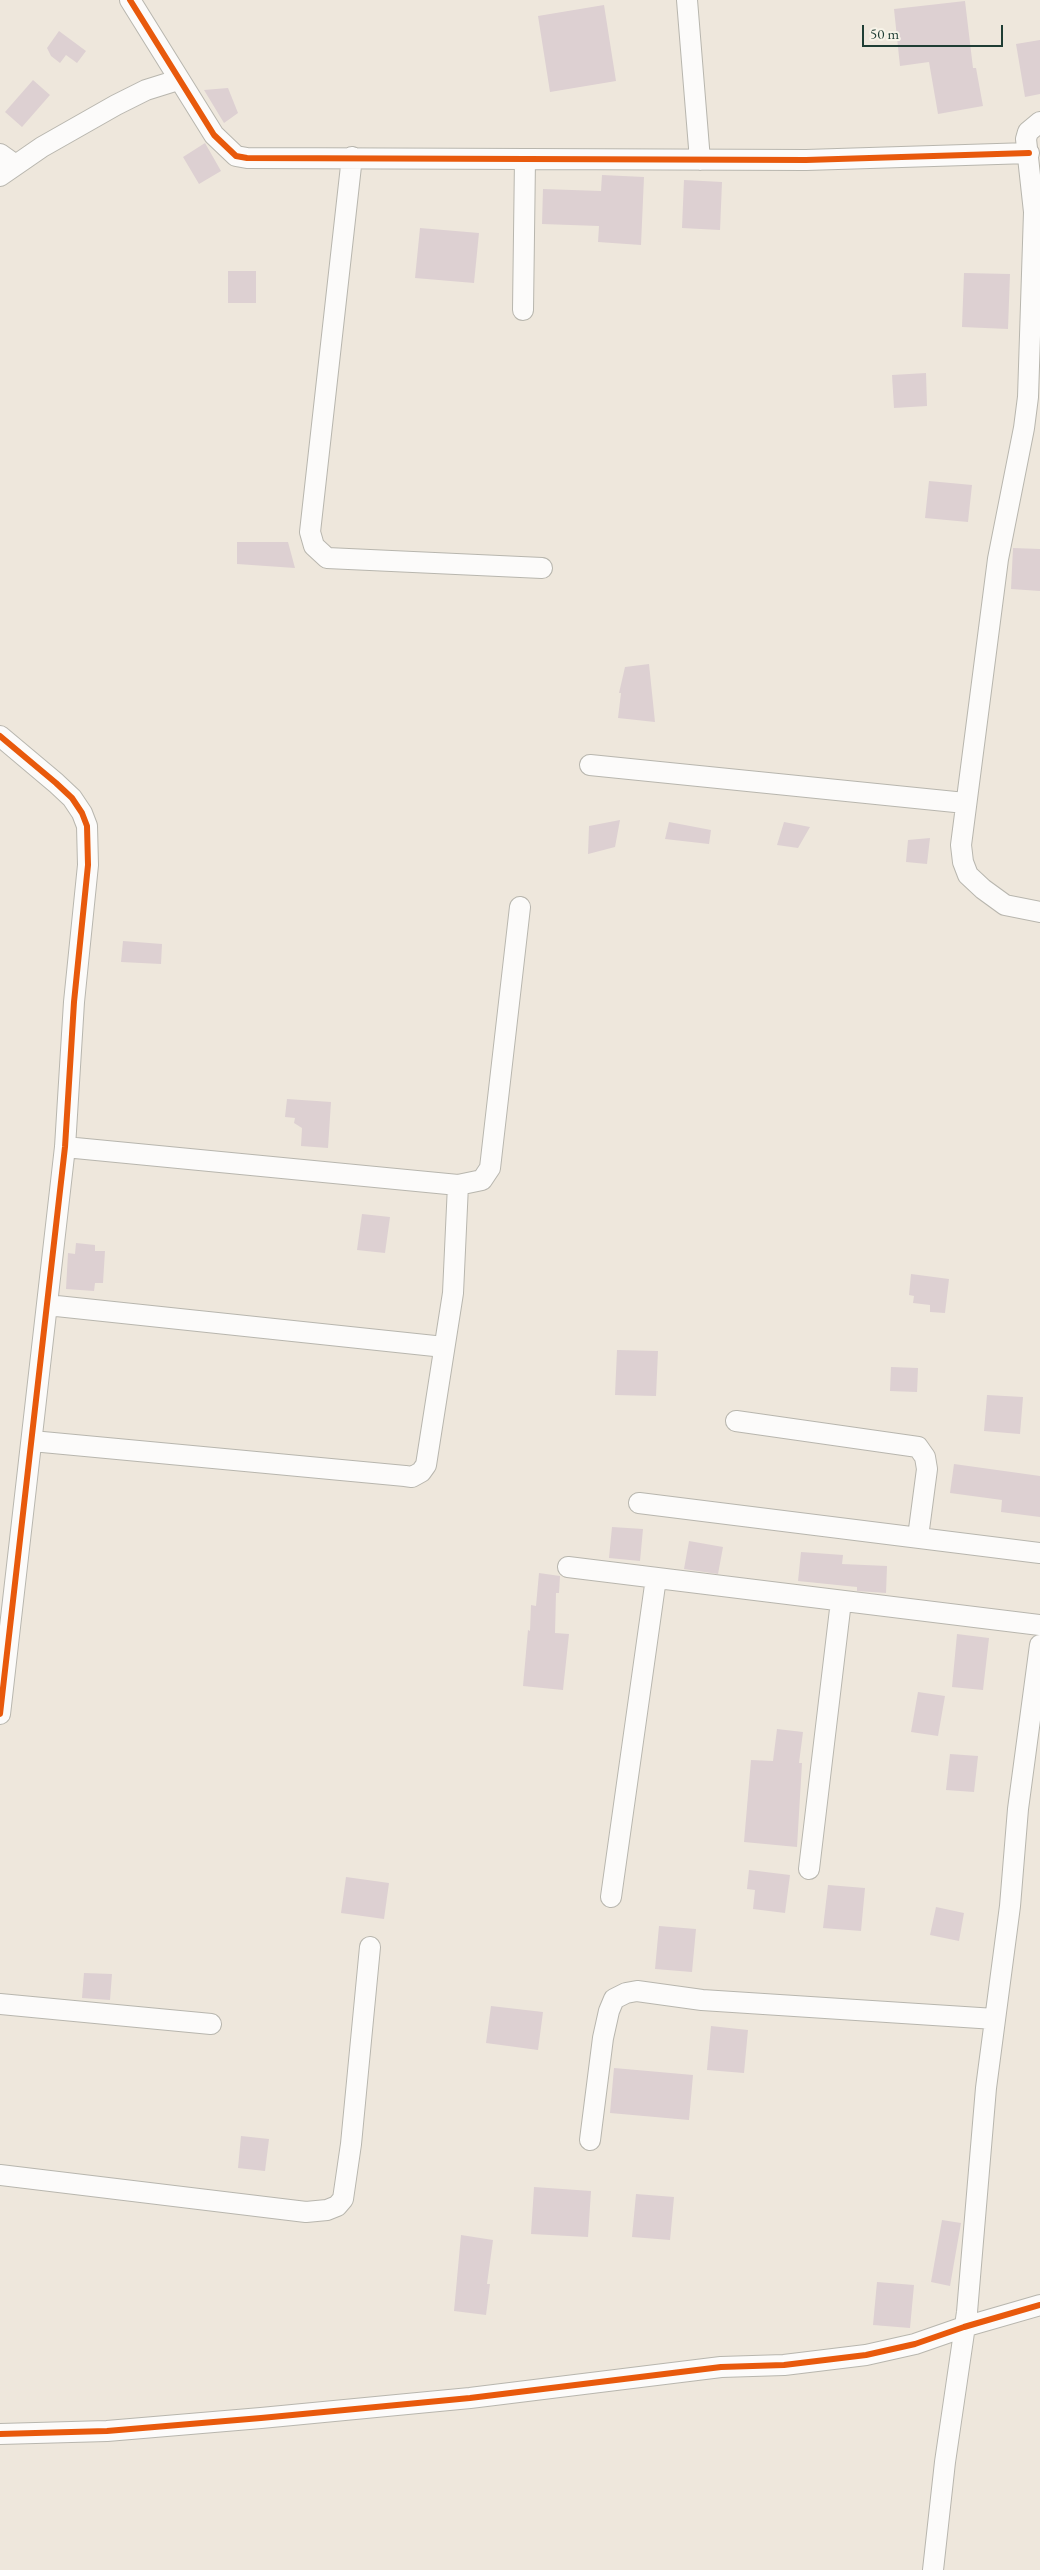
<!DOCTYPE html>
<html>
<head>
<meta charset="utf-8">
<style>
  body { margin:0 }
  #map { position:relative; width:1040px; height:2570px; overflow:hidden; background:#eee7dc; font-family:"EB Garamond",serif }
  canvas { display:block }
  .scale { position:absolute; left:862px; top:25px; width:141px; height:22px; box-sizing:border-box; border:2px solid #1f3d34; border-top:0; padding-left:6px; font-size:15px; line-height:18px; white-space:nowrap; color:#1f3d34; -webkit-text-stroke:4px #f7f3e8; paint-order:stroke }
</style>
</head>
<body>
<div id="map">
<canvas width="1040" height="2570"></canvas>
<div class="scale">50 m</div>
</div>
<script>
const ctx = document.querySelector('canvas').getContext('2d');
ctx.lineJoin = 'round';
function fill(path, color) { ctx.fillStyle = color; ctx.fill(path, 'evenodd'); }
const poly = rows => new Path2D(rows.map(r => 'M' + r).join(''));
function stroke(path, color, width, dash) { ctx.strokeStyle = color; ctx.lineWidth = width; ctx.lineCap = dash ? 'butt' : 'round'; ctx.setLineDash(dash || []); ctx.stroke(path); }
const building = poly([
  [965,1,973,68,976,68,983,106,938,114,929,62,900,66,894,9],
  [604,5,616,81,550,92,538,16],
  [59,31,86,51,77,63,66,55,60,63,51,56,47,48],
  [1040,40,1040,94,1025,97,1016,44],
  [33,80,50,95,22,127,5,112],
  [228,88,238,113,224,123,204,90],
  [205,143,221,171,199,184,183,157],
  [602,175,644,177,641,245,598,242,599,226,542,224,543,189,601,191],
  [684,180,722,182,720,230,682,228],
  [420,228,479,233,474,283,415,278],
  [228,271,256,271,256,303,228,303],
  [964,273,1010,274,1008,329,962,327],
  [926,373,927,406,894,408,892,375],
  [929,481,972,485,968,522,925,518],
  [237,542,288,542,295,568,237,564],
  [1013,548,1040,549,1040,591,1011,589],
  [649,664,655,722,618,718,621,693,619,693,625,667],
  [620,820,615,847,588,854,589,826],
  [669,822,711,830,709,844,665,839],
  [784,822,810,827,798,848,777,845],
  [930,838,927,864,906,862,908,840],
  [123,941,162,944,161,964,121,962],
  [287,1099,331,1102,328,1148,301,1146,302,1128,294,1123,295,1118,285,1117],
  [362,1214,390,1217,385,1253,357,1250],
  [76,1243,95,1245,95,1251,105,1251,103,1283,95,1283,94,1291,66,1289,68,1253,75,1254],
  [911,1274,949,1279,945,1313,930,1312,930,1305,913,1303,914,1296,909,1295],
  [617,1350,658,1351,656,1396,615,1395],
  [891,1367,918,1368,917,1392,890,1391],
  [987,1395,1023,1397,1020,1434,984,1431],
  [954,1464,1040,1476,1040,1517,1001,1512,1002,1500,950,1493],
  [612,1527,643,1529,640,1561,609,1558],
  [689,1541,723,1547,718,1574,684,1569],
  [801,1552,843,1555,842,1564,887,1566,886,1593,857,1591,857,1587,798,1581],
  [539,1573,560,1576,559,1593,556,1593,555,1633,569,1634,563,1690,523,1686,528,1630,530,1631,531,1605,536,1606],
  [957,1634,989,1638,983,1690,952,1687],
  [918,1692,945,1696,938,1736,911,1732],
  [777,1729,803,1732,799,1763,802,1763,797,1847,744,1842,751,1760,773,1761],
  [950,1754,978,1756,974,1792,946,1790],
  [749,1870,790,1875,785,1913,753,1909,755,1890,747,1889],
  [346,1877,389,1883,384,1919,341,1913],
  [828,1885,865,1888,861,1931,823,1928],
  [936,1907,964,1913,959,1941,930,1935],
  [659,1926,696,1929,692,1972,655,1969],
  [84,1973,112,1974,110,2000,82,1998],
  [491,2006,543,2012,538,2050,486,2043],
  [711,2026,748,2030,744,2073,707,2070],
  [614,2068,693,2075,689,2120,610,2113],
  [241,2136,269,2139,265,2171,238,2168],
  [534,2187,591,2191,588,2237,531,2234],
  [636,2194,674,2197,670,2240,632,2237],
  [942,2220,961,2223,950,2286,931,2282],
  [461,2235,493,2240,487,2284,490,2284,486,2315,454,2311],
  [877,2282,914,2285,910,2328,873,2325]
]);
const minor = poly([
  [130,0,214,135,236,156,247,158,806,160,1029,153],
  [687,0,700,160],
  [1040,122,1028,132,1026,139,1034,212,1028,397,1024,428,998,559,961,845,963,862,968,875,983,889,1005,905,1040,912],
  [0,154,14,164],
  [352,157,310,532,314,546,327,558,542,568],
  [0,176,42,147,116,105,146,90,178,80],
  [523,310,525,159],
  [0,736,56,783,72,798,82,813,87,826,88,865,74,1002,65,1147,0,1714],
  [590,765,965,803],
  [65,1147,458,1185,482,1180,490,1168,520,907],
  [47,1305,444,1347],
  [736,1421,918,1447,925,1457,927,1469,918,1537],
  [32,1441,405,1476,412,1477,421,1472,426,1465,453,1293,458,1185],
  [639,1503,1040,1553],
  [568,1567,1040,1625],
  [809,1869,841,1601],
  [611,1897,656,1578],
  [0,2004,211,2024],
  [590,2140,603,2038,609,2011,614,1999,626,1993,637,1991,702,2000,995,2019],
  [0,2175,306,2212,327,2210,337,2206,343,2199,351,2144,370,1947],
  [0,2434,107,2431,261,2418,470,2398,721,2367,784,2365,866,2355,915,2344,964,2327,1040,2305],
  [933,2570,945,2462,967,2312,986,2088,1010,1906,1018,1809,1040,1645]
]);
const cycleway = poly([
  [130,0,214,135,236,156,247,158,806,160,1029,153],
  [0,736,56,783,72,798,82,813,87,826,88,865,74,1002,65,1147,0,1714],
  [0,2434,107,2431,261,2418,470,2398,721,2367,784,2365,866,2355,915,2344,964,2327,1040,2305]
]);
fill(building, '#ddd0d2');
stroke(minor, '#b8b6ae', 22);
stroke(minor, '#fcfbfa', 20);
stroke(cycleway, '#e8590c', 6);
</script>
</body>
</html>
